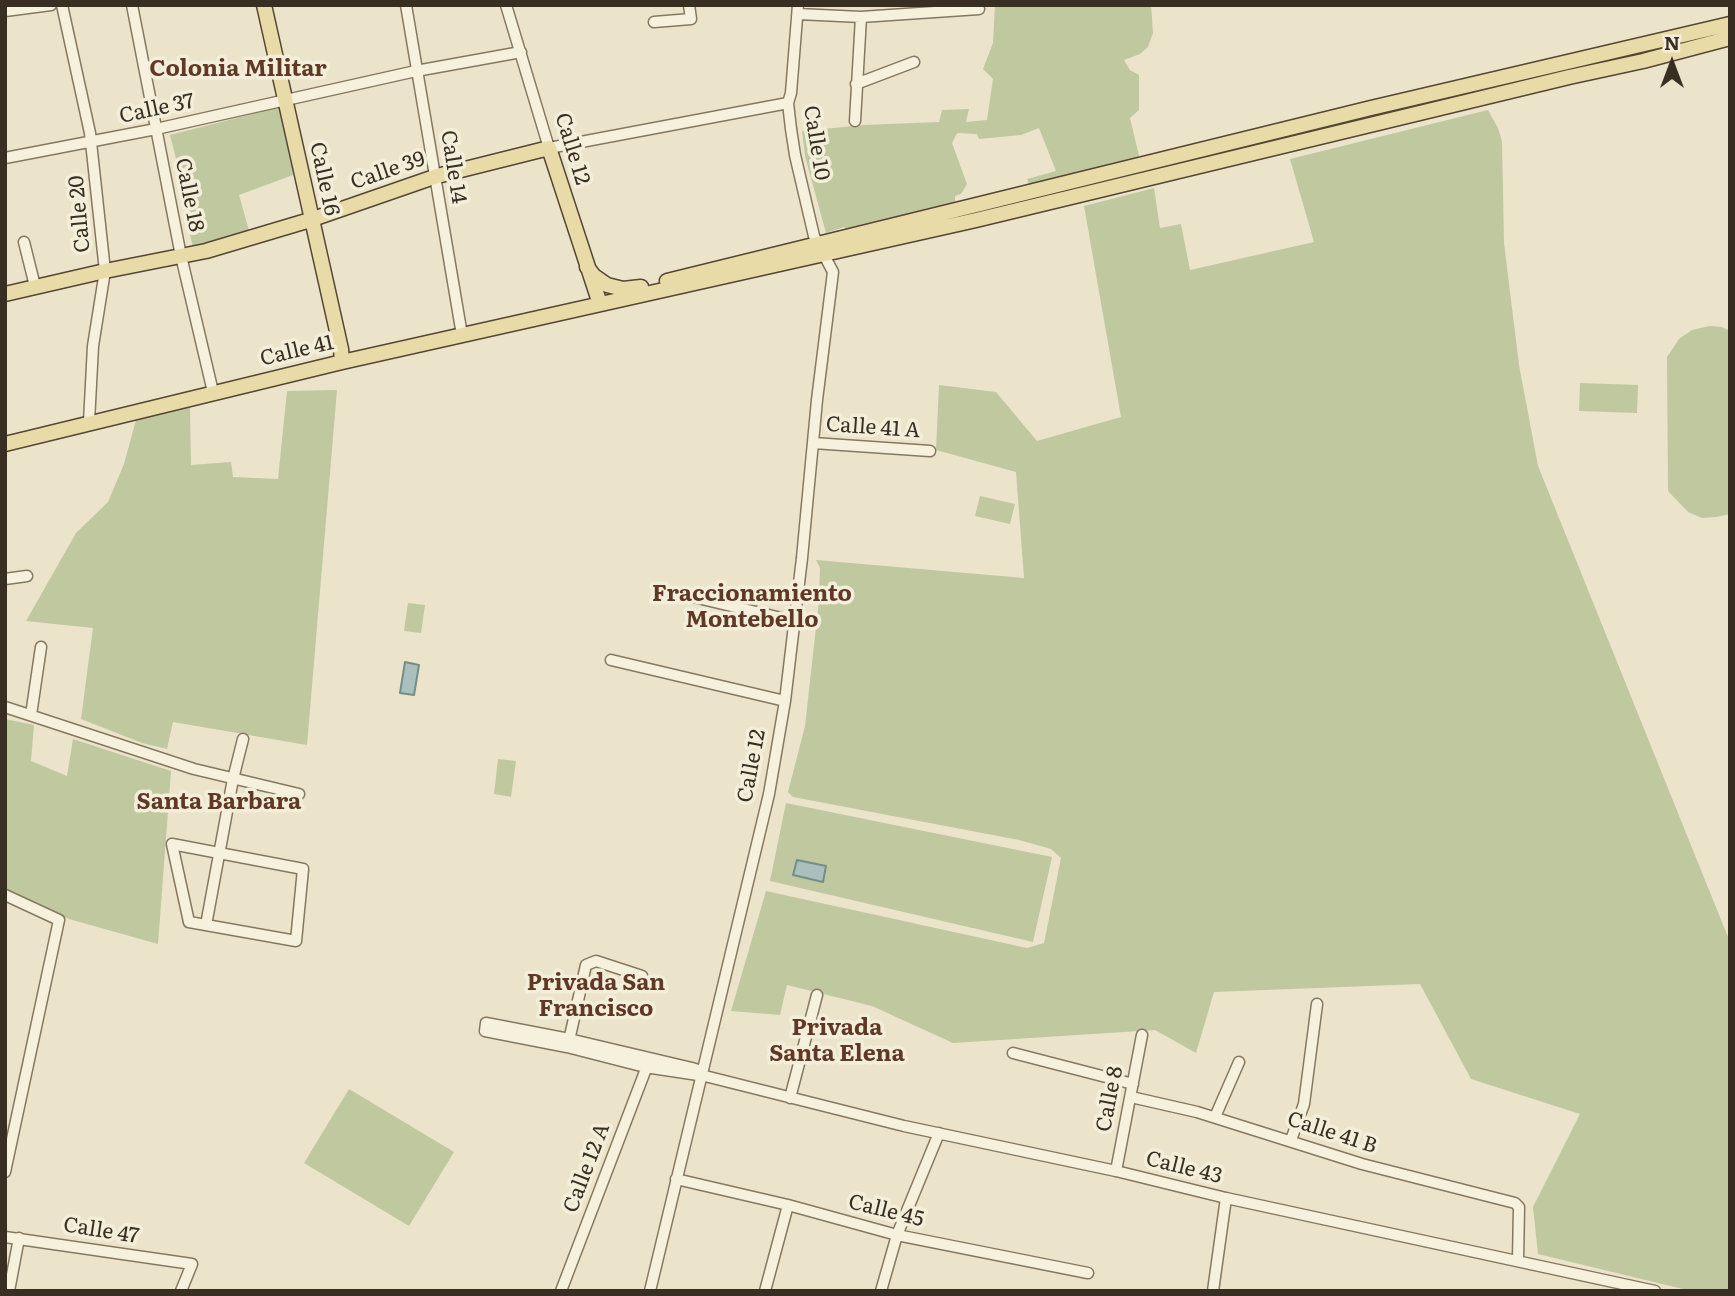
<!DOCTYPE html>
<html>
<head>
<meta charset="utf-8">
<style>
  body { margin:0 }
  #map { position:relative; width:1735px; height:1296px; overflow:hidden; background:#ebe4cb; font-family:Literata,serif }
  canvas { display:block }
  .frame { position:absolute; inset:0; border:7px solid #382f22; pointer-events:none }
  .north { position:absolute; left:1637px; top:28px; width:70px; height:70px; -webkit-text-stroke:5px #f3eed9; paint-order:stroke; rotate:0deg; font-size:19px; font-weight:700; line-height:28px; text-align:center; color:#382f22 }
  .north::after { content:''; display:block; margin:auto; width:24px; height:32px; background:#382f22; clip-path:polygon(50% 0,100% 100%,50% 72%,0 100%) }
</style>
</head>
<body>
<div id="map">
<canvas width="1735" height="1296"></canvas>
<div class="frame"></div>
<div class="north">N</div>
</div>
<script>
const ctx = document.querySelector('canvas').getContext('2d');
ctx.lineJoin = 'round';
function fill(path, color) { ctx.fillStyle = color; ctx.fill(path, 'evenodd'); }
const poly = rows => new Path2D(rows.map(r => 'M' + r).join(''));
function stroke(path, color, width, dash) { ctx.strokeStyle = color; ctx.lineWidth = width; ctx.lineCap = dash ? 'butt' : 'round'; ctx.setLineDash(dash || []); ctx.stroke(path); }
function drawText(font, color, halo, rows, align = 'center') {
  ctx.font = font + ' Literata,serif'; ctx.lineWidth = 7; ctx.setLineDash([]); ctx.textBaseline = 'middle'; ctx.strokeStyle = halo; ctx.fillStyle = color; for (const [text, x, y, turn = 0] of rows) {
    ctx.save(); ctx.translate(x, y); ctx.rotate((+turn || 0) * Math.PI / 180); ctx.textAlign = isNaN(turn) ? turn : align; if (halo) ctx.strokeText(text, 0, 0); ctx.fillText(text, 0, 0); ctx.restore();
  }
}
const green = poly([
  [995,5,1151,5,1153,33,1148,47,1140,54,1124,60,1130,70,1139,75,1139,110,1130,118,1140,160,1030,186,1027,179,1056,171,1039,128,1021,135,979,139,977,134,957,133,952,143,967,184,961,194,955,196,955,204,848,231,844,227,826,233,805,156,802,131,864,125,939,122,942,110,969,109,966,122,987,120,993,79,983,69,993,43],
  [284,106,293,175,239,195,250,234,193,248,183,203,187,202,170,135],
  [1488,110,1498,128,1502,142,1504,243,1519,365,1538,466,1730,942,1730,1291,1691,1291,1538,1254,1533,1207,1580,1114,1471,1079,1420,984,1214,992,1196,1053,1155,1030,953,1043,872,1006,787,985,780,1015,731,1011,766,891,1027,948,1044,943,1061,858,1051,849,1019,840,793,797,788,792,805,726,819,600,820,568,816,560,1024,578,1016,472,936,450,939,385,996,392,1037,441,1121,417,1084,206,1154,188,1160,228,1181,224,1190,270,1314,242,1290,159],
  [1710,326,1722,327,1730,331,1730,514,1716,517,1702,518,1688,512,1668,491,1667,357,1679,339,1692,330],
  [1580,383,1638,385,1637,413,1579,411],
  [337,390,307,745,173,722,167,749,142,743,81,719,93,628,26,621,76,533,108,502,124,464,136,420,190,407,191,465,231,462,233,477,278,479,287,391],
  [980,496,1015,504,1010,524,975,516],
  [408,603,425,605,421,633,404,631],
  [5,719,34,725,31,761,67,776,73,739,171,771,158,944,69,919,5,891],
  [498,759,516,761,511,797,494,794],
  [786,803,1052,857,1033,942,770,881],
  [349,1089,454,1152,409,1226,304,1163]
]);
const water = poly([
  [405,662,419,665,414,695,400,693,405,662],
  [797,860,826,866,823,882,793,875,797,860]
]);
const minor = poly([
  [62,5,90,133,105,271,93,346,89,422],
  [132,5,181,256,213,392],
  [406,5,462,335],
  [506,5,549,148,788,103],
  [5,11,51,5],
  [798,14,861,17,979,9],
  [654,22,691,19,689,5],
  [856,84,914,62],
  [855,121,861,17],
  [5,158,156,129,416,71,521,52],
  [24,242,35,286],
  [813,443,930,451],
  [5,579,27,576],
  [681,594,794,621],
  [611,660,785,701],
  [5,707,194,769,299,794],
  [31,715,41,647],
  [172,844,303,869,296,941,189,922,172,844],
  [5,895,59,920,5,1172],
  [206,925,233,779,243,739],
  [568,1045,586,965,596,961,642,976],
  [1013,1053,1133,1084],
  [705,1076,701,1071,692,1068,569,1039,486,1023,485,1031,567,1047,645,1067,705,1076,904,1126,1116,1171,1226,1198,1655,1291],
  [1131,1097,1197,1112,1362,1164,1515,1203,1519,1207,1518,1260],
  [790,1098,817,995],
  [1215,1117,1239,1062],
  [1291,1140,1304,1104,1317,1004],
  [1116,1171,1142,1035],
  [676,1179,788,1205,897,1235,1088,1273],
  [5,1237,192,1264,181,1291],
  [9,1291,19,1238],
  [561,1291,649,1061],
  [650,1291,769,794,785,701,802,558,817,400,833,272,814,236,795,155,791,129,788,103,791,93,798,5],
  [765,1291,788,1205],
  [881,1291,897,1235,939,1133],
  [1213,1291,1226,1198]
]);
const major = poly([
  [264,5,341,349,342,362],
  [587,267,594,276,607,285,623,289,641,287],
  [667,281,1371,108,1730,24],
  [5,294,105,271,206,251,310,220,437,176,549,148,600,304],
  [5,444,342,362,976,220,1569,77,1643,61,1730,38]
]);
const streetNames = [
  ["Calle 37",157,109,-12],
  ["Calle 10",816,143,81],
  ["Calle 12",572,149,73],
  ["Calle 14",453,167,81],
  ["Calle 39",388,171,-19],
  ["Calle 16",324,179,78],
  ["Calle 18",189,195,79],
  ["Calle 20",80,214,-95],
  ["Calle 41",297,351,-13],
  ["Calle 41 A",873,428,4],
  ["Calle 12",752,766,-79],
  ["Calle 8",1110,1099,-79],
  ["Calle 41 B",1332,1133,18],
  ["Calle 12 A",587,1168,-69],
  ["Calle 43",1184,1168,14],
  ["Calle 45",886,1211,14],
  ["Calle 47",101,1231,9]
];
const neighbourhoodNames = [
  ["Colonia Militar",238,69],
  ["Fraccionamiento",752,594],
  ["Montebello",752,620],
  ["Santa Barbara",219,802],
  ["Privada San",596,983],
  ["Francisco",596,1009],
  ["Privada",837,1028],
  ["Santa Elena",837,1054]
];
fill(green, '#bfc89f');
fill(water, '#abc0bc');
stroke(water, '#728e89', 2);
stroke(minor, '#867860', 13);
stroke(major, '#544634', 17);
stroke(minor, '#f6f1dd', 10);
stroke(major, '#e9dba7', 14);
drawText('21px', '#382f22', '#f3eed9', streetNames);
drawText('bold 23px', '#603826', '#f3eed9', neighbourhoodNames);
</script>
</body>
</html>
